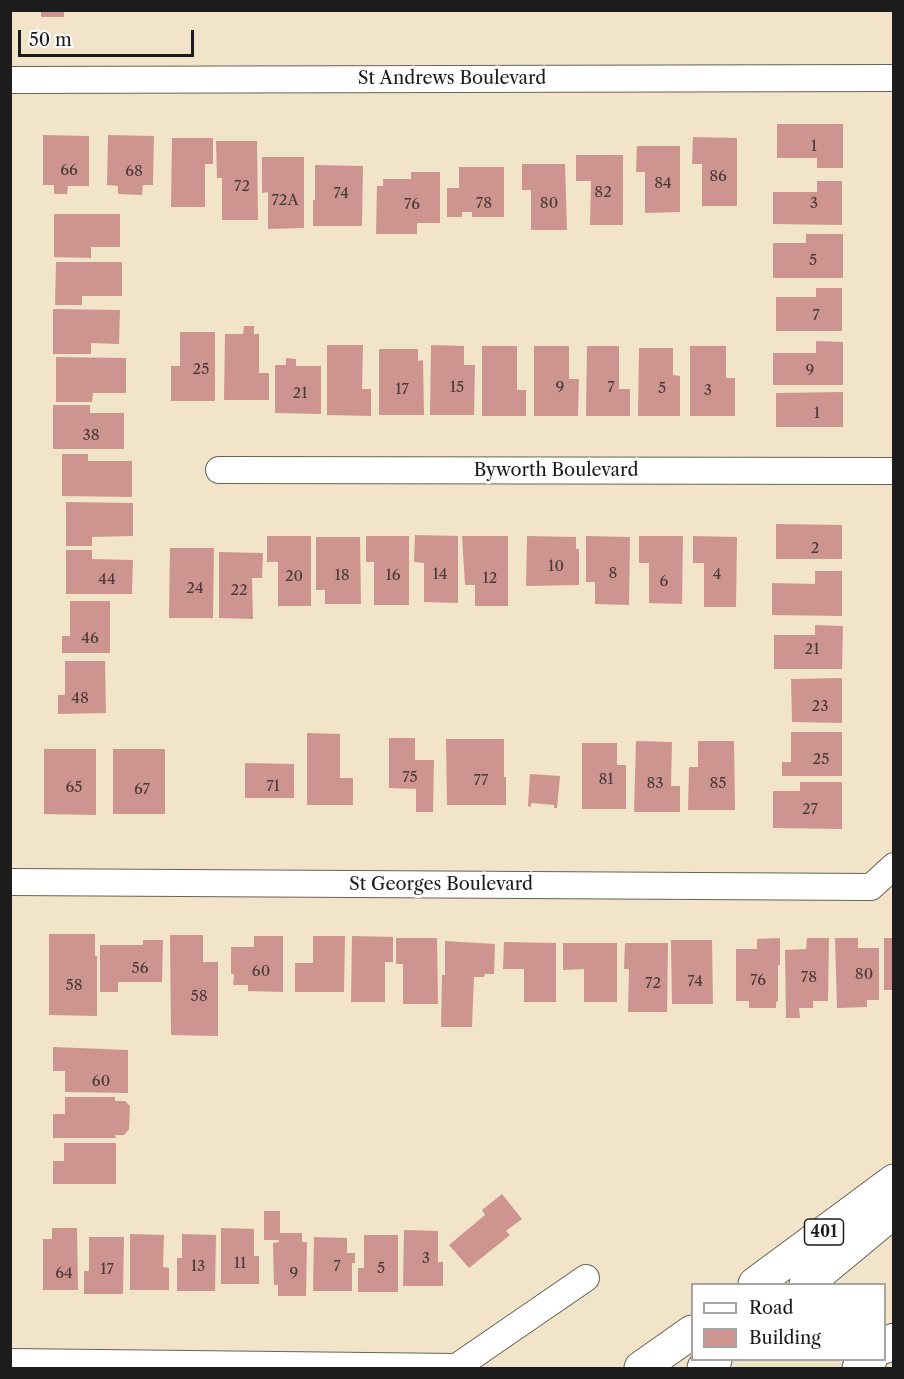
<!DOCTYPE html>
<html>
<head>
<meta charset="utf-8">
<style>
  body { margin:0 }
  #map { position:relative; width:904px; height:1379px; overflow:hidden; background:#f1e4c8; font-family:"Libre Caslon Text",serif }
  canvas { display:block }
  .frame { position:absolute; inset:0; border:12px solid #1c1c1c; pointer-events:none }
  .legend { position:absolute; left:691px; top:1283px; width:195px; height:78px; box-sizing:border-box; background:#fff; border:2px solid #a4a4a4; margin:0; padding:8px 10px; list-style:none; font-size:18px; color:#1c1c1c }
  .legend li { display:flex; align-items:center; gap:12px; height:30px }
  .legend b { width:30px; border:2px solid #a4a4a4 }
  .scale { position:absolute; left:18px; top:30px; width:176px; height:27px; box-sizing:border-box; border:3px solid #1c1c1c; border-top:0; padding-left:8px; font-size:18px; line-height:21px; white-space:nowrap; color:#1c1c1c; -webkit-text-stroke:4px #fff; paint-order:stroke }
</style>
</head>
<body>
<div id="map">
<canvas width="904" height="1379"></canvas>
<div class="frame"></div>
<ul class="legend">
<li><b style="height:8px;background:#fff"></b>Road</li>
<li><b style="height:16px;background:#ce9590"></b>Building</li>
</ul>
<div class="scale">50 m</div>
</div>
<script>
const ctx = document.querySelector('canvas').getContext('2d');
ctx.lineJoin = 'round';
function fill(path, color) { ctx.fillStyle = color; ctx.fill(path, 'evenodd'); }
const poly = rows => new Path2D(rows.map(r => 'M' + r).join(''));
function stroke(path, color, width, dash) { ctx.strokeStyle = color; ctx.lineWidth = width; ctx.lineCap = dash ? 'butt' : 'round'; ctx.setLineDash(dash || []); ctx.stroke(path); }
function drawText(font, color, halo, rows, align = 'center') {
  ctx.font = font + ' "Libre Caslon Text",serif'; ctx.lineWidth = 6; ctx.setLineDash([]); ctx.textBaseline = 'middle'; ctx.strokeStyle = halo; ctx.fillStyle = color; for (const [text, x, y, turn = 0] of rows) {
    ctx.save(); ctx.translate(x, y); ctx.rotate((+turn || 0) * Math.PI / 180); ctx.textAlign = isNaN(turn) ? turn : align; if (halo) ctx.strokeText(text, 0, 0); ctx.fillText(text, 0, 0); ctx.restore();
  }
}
const building = poly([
  [41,10,64,10,64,17,41,17],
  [777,124,843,124,843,168,817,168,817,158,777,158],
  [43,135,89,136,89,186,68,186,67,194,54,194,54,185,43,185],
  [108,135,154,136,153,185,143,185,142,195,118,194,118,186,107,185],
  [693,137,737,138,737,206,702,206,702,164,692,164],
  [172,138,213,138,213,164,205,164,205,207,171,207],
  [216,141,257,141,258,220,222,220,222,178,217,178],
  [637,146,680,146,680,212,645,213,645,172,636,172],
  [576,155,623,155,623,225,590,225,591,181,576,181],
  [262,157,304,157,304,228,268,229,268,192,262,193],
  [522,164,565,164,567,230,531,230,531,190,522,190],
  [315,165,363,166,362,226,313,226,313,200,315,200],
  [459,167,504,167,504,217,472,217,472,212,462,212,462,217,447,217,447,188,459,188],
  [411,172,440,172,440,223,417,223,417,234,376,234,377,186,383,186,383,179,411,179],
  [817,181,842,181,842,225,773,224,773,192,817,192],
  [54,214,120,214,120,247,91,247,91,258,54,257],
  [806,234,843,234,843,278,773,278,773,243,806,243],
  [56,262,122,262,122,296,82,296,82,305,55,305],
  [816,288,842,288,842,331,776,331,776,297,816,297],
  [53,309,120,310,119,344,91,343,91,354,53,354],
  [244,326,254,326,254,334,259,334,259,373,269,373,269,400,224,400,225,334,243,334],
  [180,332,215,332,215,401,171,401,171,366,180,366],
  [816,341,843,342,843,385,773,385,773,353,816,353],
  [327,345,363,345,362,389,371,389,371,416,327,415],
  [431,345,464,346,464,365,475,365,474,415,430,415],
  [482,346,517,346,517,390,526,390,526,416,482,416],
  [534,346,569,346,569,379,579,379,578,416,534,416],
  [587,346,619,346,619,389,630,389,630,416,586,416],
  [690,346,726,346,726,378,735,378,735,416,690,416],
  [639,348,673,348,673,375,680,376,680,416,638,416],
  [379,349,418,349,418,361,423,360,424,415,379,415],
  [56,357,126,358,126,393,93,393,92,402,56,402],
  [286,358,296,359,296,366,321,366,321,414,275,413,275,365,286,365],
  [843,392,843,427,776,427,776,393],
  [53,405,90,405,90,413,124,413,124,449,53,449],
  [62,454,88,454,88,461,132,461,132,497,62,496],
  [66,502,133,503,133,536,92,537,92,546,66,546],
  [776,524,842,525,842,559,776,559],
  [415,535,458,536,458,603,424,602,424,563,414,562],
  [267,536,311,536,311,606,278,606,278,562,267,562],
  [366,536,409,536,409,605,374,605,374,562,366,562],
  [462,536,508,536,508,606,475,606,475,585,465,585],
  [527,536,576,537,576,549,579,549,579,585,526,586],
  [586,536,630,537,629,605,595,604,595,582,586,582],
  [639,536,683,536,682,604,649,603,649,563,639,563],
  [693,536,737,537,736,607,704,607,704,563,693,563],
  [316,537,360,537,361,604,325,604,325,590,316,590],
  [170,548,214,548,213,618,169,618],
  [66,550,92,550,92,559,133,560,132,594,66,594],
  [219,552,263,553,262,578,252,578,253,619,219,618],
  [815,571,842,571,842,616,772,615,772,583,815,584],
  [70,601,110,601,110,653,62,653,62,636,70,636],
  [815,625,843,626,842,669,774,669,774,635,815,635],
  [65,661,105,661,106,713,58,714,58,695,65,695],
  [842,678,842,723,792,722,791,679],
  [791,732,842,732,842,776,782,776,782,762,791,762],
  [307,733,340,734,340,778,353,778,353,805,307,805],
  [389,738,415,738,415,760,434,760,433,812,416,812,416,789,389,788],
  [446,739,504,739,504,777,506,777,506,805,447,805],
  [636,741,672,742,671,786,680,786,680,812,634,812],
  [698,741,734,741,735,810,688,810,689,767,698,767],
  [582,743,617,743,617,765,626,765,626,809,582,809],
  [44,749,96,749,96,815,44,814],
  [113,749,165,749,165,814,113,814],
  [245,763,294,764,294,798,245,798],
  [530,774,560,776,557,808,554,808,554,805,531,803,531,807,528,806],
  [800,782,842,782,842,829,773,828,773,791,800,791],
  [49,934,95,934,95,956,97,956,97,1016,49,1015],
  [170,935,203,935,203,962,218,962,218,1036,171,1035],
  [254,936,283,936,283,992,248,991,248,985,233,985,234,974,231,974,231,947,254,947],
  [313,936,345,936,344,992,295,992,295,963,313,963],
  [352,936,393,937,393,962,385,962,385,1002,351,1002],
  [396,938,437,938,438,1004,403,1004,403,964,396,964],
  [780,938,780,965,778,965,778,1002,776,1001,776,1008,749,1008,749,1001,736,1001,736,949,757,949,757,939],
  [807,938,829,938,828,1001,813,1001,813,1008,799,1008,800,1018,786,1018,785,950,806,949],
  [835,938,858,938,858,948,879,948,879,1000,867,1000,867,1007,837,1008],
  [884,938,894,938,894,990,884,990],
  [143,940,163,940,162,982,118,982,118,992,100,992,100,945,143,945],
  [671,940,712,940,713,1004,672,1004],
  [445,941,495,944,494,974,485,974,484,977,474,977,472,1027,441,1027,442,975,445,975],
  [504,942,556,943,556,1002,524,1002,524,969,503,969],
  [563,943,617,943,617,1002,584,1002,584,969,563,970],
  [625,943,668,943,667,1012,628,1012,629,969,624,969],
  [53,1047,128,1050,128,1093,65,1092,65,1071,53,1071],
  [65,1097,115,1097,115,1101,125,1101,130,1106,129,1129,124,1135,115,1135,116,1138,53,1138,53,1114,65,1114],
  [64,1143,116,1143,116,1184,53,1184,53,1161,64,1161],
  [502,1194,522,1219,506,1231,510,1235,469,1268,449,1245,485,1215,482,1210],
  [264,1211,280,1211,280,1233,302,1233,302,1242,307,1242,306,1296,278,1296,278,1285,274,1285,273,1243,279,1242,279,1240,264,1240],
  [52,1228,77,1228,78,1290,43,1290,43,1239,52,1239],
  [221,1228,254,1229,254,1256,259,1256,259,1284,221,1284],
  [404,1230,438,1231,438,1262,443,1262,443,1286,403,1286],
  [130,1234,164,1235,163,1267,169,1268,169,1290,130,1290],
  [182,1234,216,1235,215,1291,177,1291,177,1258,182,1258],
  [364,1235,398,1235,398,1292,358,1292,358,1268,364,1268],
  [89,1237,124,1237,123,1294,84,1294,84,1271,89,1271],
  [314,1237,347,1238,347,1253,355,1253,355,1263,352,1263,352,1291,313,1291]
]);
const street = poly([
  [10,80,894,78],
  [219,470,894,471],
  [10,882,871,887,894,866],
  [10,1362,457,1367],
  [455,1368,586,1278]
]);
const highway = poly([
  [755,1284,894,1181],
  [806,1284,894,1211],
  [884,1347,894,1340],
  [641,1368,692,1332],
  [704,1368,715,1360],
  [859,1368,870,1360]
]);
const numberNames = [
  ["1",814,147],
  ["66",69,171],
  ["68",134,172],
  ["86",718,177],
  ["84",663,184],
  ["72",242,187],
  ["82",603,193],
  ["74",341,194],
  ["72A",285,201],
  ["78",484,204],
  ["80",549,204],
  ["3",814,204],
  ["76",412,205],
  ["5",813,261],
  ["7",816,316],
  ["25",201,370],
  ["9",810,371],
  ["15",457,388],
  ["9",560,388],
  ["7",611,388],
  ["5",662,389],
  ["17",402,390],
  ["3",708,391],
  ["21",300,394],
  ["1",817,414],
  ["38",91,436],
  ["2",815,549],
  ["10",556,567],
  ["8",613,574],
  ["14",440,575],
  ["4",717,575],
  ["18",342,576],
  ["16",393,576],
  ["20",294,577],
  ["12",490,579],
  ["44",107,580],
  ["6",664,582],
  ["24",195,589],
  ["22",239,591],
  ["46",90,639],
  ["21",812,650],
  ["48",80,699],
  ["23",820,707],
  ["25",821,760],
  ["75",410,778],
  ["81",606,780],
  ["77",481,781],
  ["83",655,784],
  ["85",718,784],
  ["71",273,787],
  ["65",74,788],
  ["67",142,790],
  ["27",810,810],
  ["56",140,969],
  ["60",261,972],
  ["80",864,975],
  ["78",809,978],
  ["76",758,981],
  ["74",695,982],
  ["72",653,984],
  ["58",74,986],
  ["58",199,997],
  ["60",101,1082],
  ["3",426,1259],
  ["11",240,1264],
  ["13",198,1267],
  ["7",337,1267],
  ["5",381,1269],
  ["17",107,1270],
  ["64",64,1274],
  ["9",294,1274]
];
const shields = [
  [824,1232,39]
];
const shieldNames = [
  ["401",824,1232]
];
const streetNames = [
  ["St Andrews Boulevard",452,79],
  ["Byworth Boulevard",556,471],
  ["St Georges Boulevard",441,885]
];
fill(building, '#ce9590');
stroke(street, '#676258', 28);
stroke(highway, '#676258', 35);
stroke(street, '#fff', 26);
stroke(highway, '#fff', 33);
drawText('15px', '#483a39', null, numberNames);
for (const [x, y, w] of shields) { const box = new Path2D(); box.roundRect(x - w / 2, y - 13, w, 26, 4.5); ctx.fillStyle = '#fff'; ctx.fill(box); stroke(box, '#1c1c1c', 1.5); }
drawText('bold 16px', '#1c1c1c', null, shieldNames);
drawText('18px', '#1c1c1c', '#fff', streetNames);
</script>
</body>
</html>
